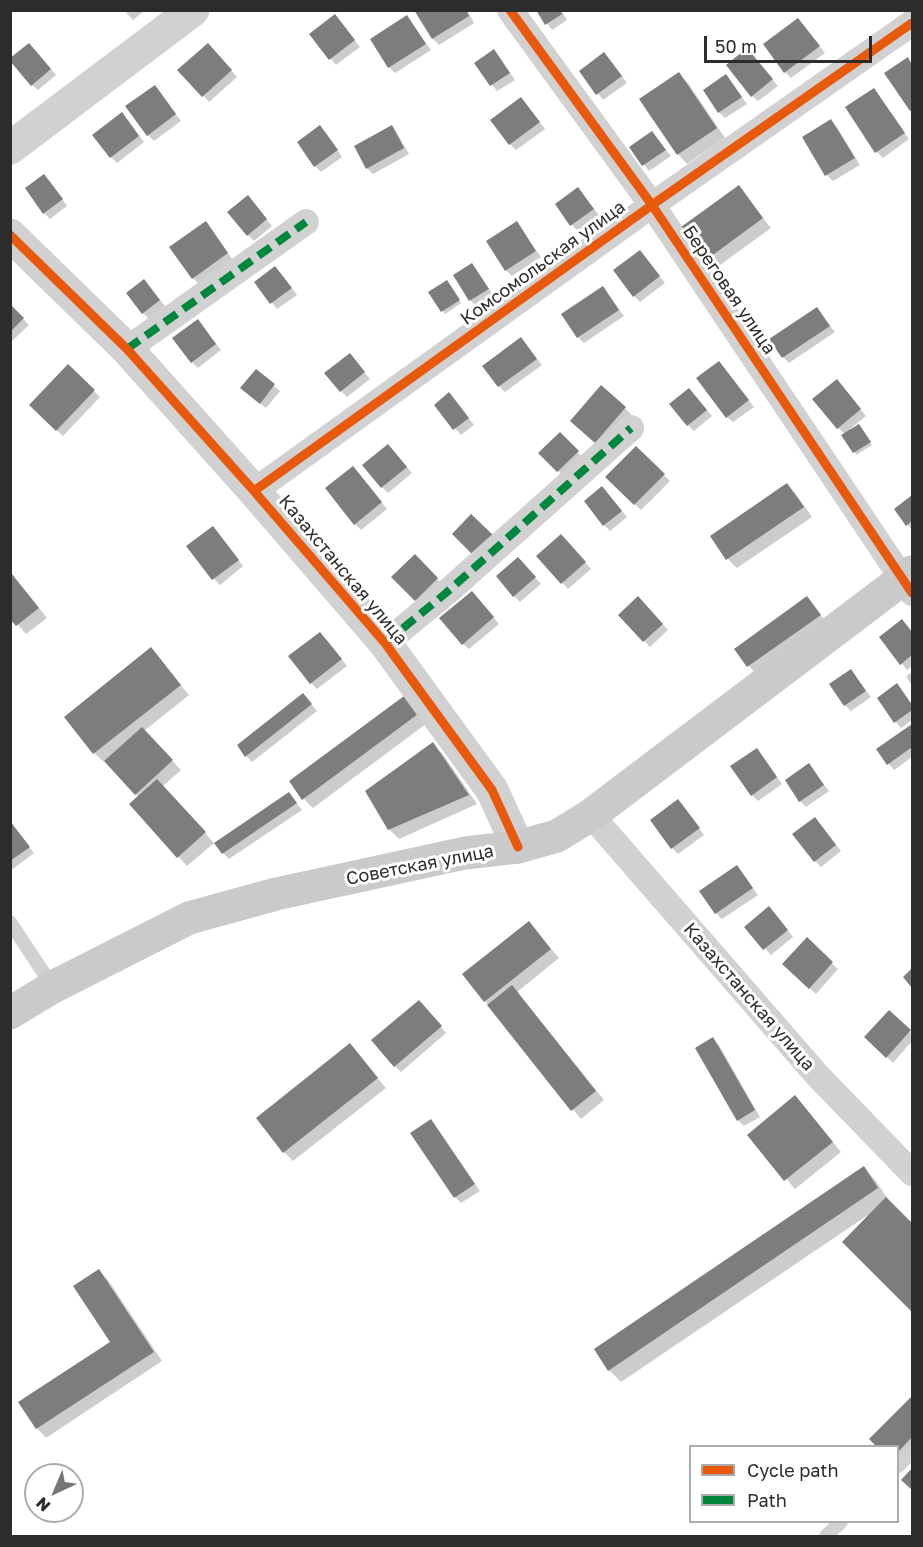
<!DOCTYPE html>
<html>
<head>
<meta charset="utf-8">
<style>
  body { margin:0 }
  #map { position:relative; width:923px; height:1547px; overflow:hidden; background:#fff; font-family:"Golos Text",sans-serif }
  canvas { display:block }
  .frame { position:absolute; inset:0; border:12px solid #2c2c2c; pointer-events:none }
  .legend { position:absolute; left:689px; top:1445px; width:210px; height:78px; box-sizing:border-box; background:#fff; border:2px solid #ababab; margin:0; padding:8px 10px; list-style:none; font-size:18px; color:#2c2c2c }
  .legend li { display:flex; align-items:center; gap:12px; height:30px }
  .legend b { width:30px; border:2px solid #ababab }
  .north { position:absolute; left:24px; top:1463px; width:60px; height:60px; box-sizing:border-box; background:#fff; border:2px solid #ababab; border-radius:50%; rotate:224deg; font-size:16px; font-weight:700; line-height:24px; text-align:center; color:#2c2c2c }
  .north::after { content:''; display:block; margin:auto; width:21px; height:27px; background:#767676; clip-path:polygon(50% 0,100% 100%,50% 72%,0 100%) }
  .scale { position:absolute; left:704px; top:36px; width:168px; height:27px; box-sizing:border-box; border:3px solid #2c2c2c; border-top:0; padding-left:8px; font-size:18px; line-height:21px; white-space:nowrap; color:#2c2c2c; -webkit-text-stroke:4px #fff; paint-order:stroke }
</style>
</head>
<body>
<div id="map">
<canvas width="923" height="1547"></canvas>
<div class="frame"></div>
<ul class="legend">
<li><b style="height:8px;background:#e8590c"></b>Cycle path</li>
<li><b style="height:8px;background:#00873e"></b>Path</li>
</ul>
<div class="north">N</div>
<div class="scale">50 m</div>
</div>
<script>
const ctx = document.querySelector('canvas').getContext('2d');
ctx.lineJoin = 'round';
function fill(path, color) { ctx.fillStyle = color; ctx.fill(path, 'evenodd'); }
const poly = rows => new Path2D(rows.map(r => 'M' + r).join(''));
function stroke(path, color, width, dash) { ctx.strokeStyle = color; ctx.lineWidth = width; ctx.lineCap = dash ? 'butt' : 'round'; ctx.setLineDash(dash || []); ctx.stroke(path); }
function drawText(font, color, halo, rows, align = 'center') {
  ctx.font = font + ' "Golos Text",sans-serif'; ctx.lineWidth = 6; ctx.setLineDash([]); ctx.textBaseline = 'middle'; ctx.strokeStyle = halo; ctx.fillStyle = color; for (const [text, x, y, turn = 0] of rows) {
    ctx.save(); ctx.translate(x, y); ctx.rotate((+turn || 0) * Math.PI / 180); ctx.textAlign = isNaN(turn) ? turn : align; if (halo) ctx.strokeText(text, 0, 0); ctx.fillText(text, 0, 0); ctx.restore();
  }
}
const shadow = poly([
  [124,10,145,10,133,20],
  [416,10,467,10,474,23,439,45,433,39],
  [538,10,561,10,567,20,552,30],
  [407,17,431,50,395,73,389,67],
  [798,20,825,53,791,78,785,72],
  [340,22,360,47,336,65,311,35],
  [35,50,56,75,38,90,32,85],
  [214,51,237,77,209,102,180,70],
  [753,56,778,86,758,101,752,96],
  [499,57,515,80,497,91,476,64],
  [907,59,912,64,912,112,886,73],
  [610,60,627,83,603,100,581,71],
  [679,74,688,83,725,138,687,164,678,154],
  [726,76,747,104,725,118,719,112],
  [873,90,909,139,883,158,877,152],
  [160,93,181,121,154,141,148,135],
  [521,99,545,129,516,150,510,144],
  [128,120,144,142,117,163,111,157],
  [831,121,837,127,860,165,833,181,827,175,804,138],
  [391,127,397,133,409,154,373,174,367,168],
  [326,133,342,157,321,172,315,166],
  [652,133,671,156,649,171,631,148],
  [50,182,67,206,50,219,44,213],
  [738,187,771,228,716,268,707,259],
  [578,189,599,215,578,231,572,225],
  [253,203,272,226,254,241,248,235],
  [206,223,233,260,199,284,193,278],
  [516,223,541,257,512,276,506,270],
  [640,252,665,283,640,302,634,296],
  [472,264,493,295,476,306,470,300],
  [281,274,297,295,277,309,256,282],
  [449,285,461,303,445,314,430,293],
  [149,287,165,306,149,319,143,313],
  [603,288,624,316,584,343,578,337],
  [10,305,29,325,10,343],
  [817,309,835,332,789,363,783,357],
  [198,321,221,350,198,368,192,362],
  [521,339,542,365,505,392,499,386],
  [350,355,370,379,347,397,341,391],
  [719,363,754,407,733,422,727,417],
  [68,366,100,397,63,436,31,405],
  [256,371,280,391,266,408,248,394],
  [602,387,631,414,602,448,578,427],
  [843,387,866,416,850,429,851,430,861,428,872,445,856,455,845,434,838,428],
  [695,396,712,416,694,431,688,425],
  [455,400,474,425,461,435,436,405],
  [560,434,583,458,564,477,540,453],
  [636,448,670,481,641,510,607,477],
  [394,452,412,473,388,493,382,487],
  [359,474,387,509,361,530,355,524],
  [787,485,796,494,812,517,737,568,728,559,712,536],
  [608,494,627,517,610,531,604,525],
  [912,497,912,530,896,510],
  [218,534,243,566,220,585,214,579],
  [567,542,591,569,568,589,538,556],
  [415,556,443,585,422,606,393,577],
  [524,565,541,584,520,602,514,596],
  [10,571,47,618,26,634,10,616],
  [638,598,668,630,650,647,620,615],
  [807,598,826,622,754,672,736,649],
  [478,599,499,624,469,649,463,644],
  [908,627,912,633,912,666,907,670,881,637],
  [326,639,347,666,317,689,311,683],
  [151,649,189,695,144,731,181,770,163,786,214,843,187,866,131,804,139,797,106,761,104,762,94,753,66,717],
  [851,671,871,697,851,711,845,705],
  [912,672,912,686,906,676],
  [897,685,912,704,912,720,901,728,896,722],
  [404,698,426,724,313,808,304,799],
  [309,701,317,711,252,762,246,756],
  [912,726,912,757,894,770,878,750],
  [432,744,442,753,477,804,399,839,389,829],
  [762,756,782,784,758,801,752,795],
  [809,765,829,791,806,807,800,801],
  [289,794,302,810,229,859,223,853],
  [684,807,704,835,678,854,672,848],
  [10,823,34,853,10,871],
  [821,825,841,851,821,867,815,861],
  [737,867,758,895,722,919,716,913],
  [775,914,793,937,771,955,746,927],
  [529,923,559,958,517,992,604,1100,581,1119,485,1001],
  [807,940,838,969,816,994,790,970],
  [425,1008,446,1033,401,1072,395,1066],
  [889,1012,912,1034,912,1041,893,1063,866,1037],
  [713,1039,719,1045,760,1117,744,1126,738,1120],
  [350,1045,386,1088,293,1161,284,1152],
  [804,1107,841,1152,795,1189,749,1135],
  [431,1121,480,1191,461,1203,455,1197],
  [864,1168,876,1181,889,1201,912,1225,912,1310,844,1242,868,1215,621,1382,609,1370],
  [99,1271,108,1280,162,1361,46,1438,37,1428,20,1403,112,1342],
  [912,1398,912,1449,898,1464,898,1446,879,1446,871,1439]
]);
const building = poly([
  [414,10,466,10,469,16,432,39],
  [536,10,560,10,562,14,545,25],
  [335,14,355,40,329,60,309,34],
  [407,15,426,44,388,68,370,39],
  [798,18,820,46,784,73,763,44],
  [29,43,51,69,31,86,10,61,10,58],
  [208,43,232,70,202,97,177,70],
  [747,48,773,79,751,97,726,65],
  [494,49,510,73,490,86,474,63],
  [604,52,622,76,596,95,579,71],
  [908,57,912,65,912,109,910,111,884,73],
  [679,72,717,128,677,155,639,99],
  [726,74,742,97,718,113,703,90],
  [155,85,176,114,147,136,125,106],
  [874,88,905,133,875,153,845,107],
  [521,97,540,122,509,145,490,120],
  [122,112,139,136,110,158,92,135],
  [831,119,855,158,825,176,802,137],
  [320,125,338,150,314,167,297,142],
  [392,125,404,148,366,169,354,146],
  [652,131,666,150,642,166,629,147],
  [44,174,63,199,43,214,25,188],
  [739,185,763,218,706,260,681,227],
  [578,187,594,209,570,226,555,204],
  [248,195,267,219,247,236,227,212],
  [206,221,228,253,192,279,169,247],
  [517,221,536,251,505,271,486,241],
  [640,250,660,276,633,297,613,270],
  [472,263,489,289,469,301,453,275],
  [275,266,292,288,270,304,254,282],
  [144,279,160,300,142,314,126,293],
  [447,280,460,300,441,312,428,292],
  [603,286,619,310,577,338,561,314],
  [10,304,24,318,10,332],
  [817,307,830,326,782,358,769,339],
  [198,319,216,344,191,363,172,338],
  [521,337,537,359,498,387,482,366],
  [350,353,365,372,340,392,324,373],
  [719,361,749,400,726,418,696,378],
  [68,364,95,390,56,431,29,405],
  [256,369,275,384,260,404,240,388],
  [837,379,861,409,837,429,812,399],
  [601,385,626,407,595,443,570,421],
  [689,388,707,410,687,426,669,404],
  [449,392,469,418,453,430,434,405],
  [859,424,871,442,853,453,841,435],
  [560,432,579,451,557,472,538,453],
  [388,444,407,467,381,488,362,465],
  [636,446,665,474,634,505,605,477],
  [353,466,382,502,354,525,325,488],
  [787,483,804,507,726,560,710,536],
  [602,486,622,511,603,526,584,501],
  [912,495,912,521,906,526,894,509],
  [471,514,494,536,474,556,452,534],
  [213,526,239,560,212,580,186,546],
  [561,534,586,562,561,584,536,556],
  [415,554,438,578,415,601,391,577],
  [518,557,536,577,513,597,496,576],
  [10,572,39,608,16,626,10,619],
  [472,591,494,617,462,645,439,618],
  [638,596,663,624,643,642,618,615],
  [807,596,821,615,747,667,734,649],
  [902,619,912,632,912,655,900,665,879,637],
  [320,632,342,659,310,684,288,656],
  [151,647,181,685,93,754,64,717],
  [851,669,866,691,844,706,829,684],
  [897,683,912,705,912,710,894,723,877,698],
  [303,693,312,704,245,757,237,745],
  [404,696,418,714,302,800,289,781],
  [912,724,912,747,887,765,876,749],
  [142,727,173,760,135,795,104,761],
  [433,742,469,795,388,830,365,791],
  [757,748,777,777,751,796,730,766],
  [809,763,824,785,799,802,785,780],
  [157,779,206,832,177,858,129,804],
  [289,792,297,803,222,854,214,843],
  [678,799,700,828,671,849,650,820],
  [815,817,836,845,814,862,792,834],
  [10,821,30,847,10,861],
  [737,865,753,888,715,914,699,891],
  [769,906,788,930,763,950,744,927],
  [529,921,551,949,484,1002,462,974],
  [807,937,833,962,809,989,782,964],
  [912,968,912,988,903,977],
  [512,985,596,1091,571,1111,487,1005],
  [419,1000,442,1026,394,1067,371,1040],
  [889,1010,911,1030,886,1058,864,1037],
  [713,1037,755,1110,737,1121,695,1048],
  [350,1043,378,1078,283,1153,256,1118],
  [795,1095,833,1142,784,1181,747,1135],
  [431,1119,475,1184,454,1198,410,1133],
  [864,1166,878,1188,608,1371,594,1349],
  [886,1197,912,1223,912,1312,842,1242],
  [99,1269,154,1352,36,1429,18,1402,110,1342,73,1286],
  [912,1396,912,1437,898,1452,898,1446,876,1446,869,1439],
  [912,1468,912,1490,901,1480]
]);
const service = poly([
  [10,922,53,987],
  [898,1466,912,1452],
  [826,1536,841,1522]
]);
const minor = poly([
  [510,10,652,205,912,593],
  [127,349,306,222],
  [254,491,652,205,912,23],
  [385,643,446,593,631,428],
  [591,815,817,1075,912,1173]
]);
const tertiary = poly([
  [10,148,193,10],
  [10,235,127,349,254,491,385,643,492,790,518,847]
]);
const secondary = poly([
  [10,1013,53,987,189,918,276,894,465,853,518,847,557,836,591,815,912,572]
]);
const quiet = poly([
  [127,349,306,222],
  [385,643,446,593,631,428]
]);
const cycleway = poly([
  [510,10,652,205,912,593],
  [10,235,127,349,254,491,385,643,492,790,518,847],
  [254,491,652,205,912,23]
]);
const streetNames = [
  ["Комсомольская улица",543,263,-36],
  ["Береговая улица",729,290,56],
  ["Казахстанская улица",343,570,50],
  ["Советская улица",420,865,-11],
  ["Казахстанская улица",749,997,49]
];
fill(shadow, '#0003');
fill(building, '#7d7d7d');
stroke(service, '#d1d1d1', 14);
stroke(minor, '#d1d1d1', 26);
stroke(tertiary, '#d1d1d1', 33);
stroke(secondary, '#cacaca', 33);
stroke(quiet, '#00873e', 8, [15, 8]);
stroke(cycleway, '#e8590c', 9);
drawText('18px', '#2c2c2c', '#fff', streetNames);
</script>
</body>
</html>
